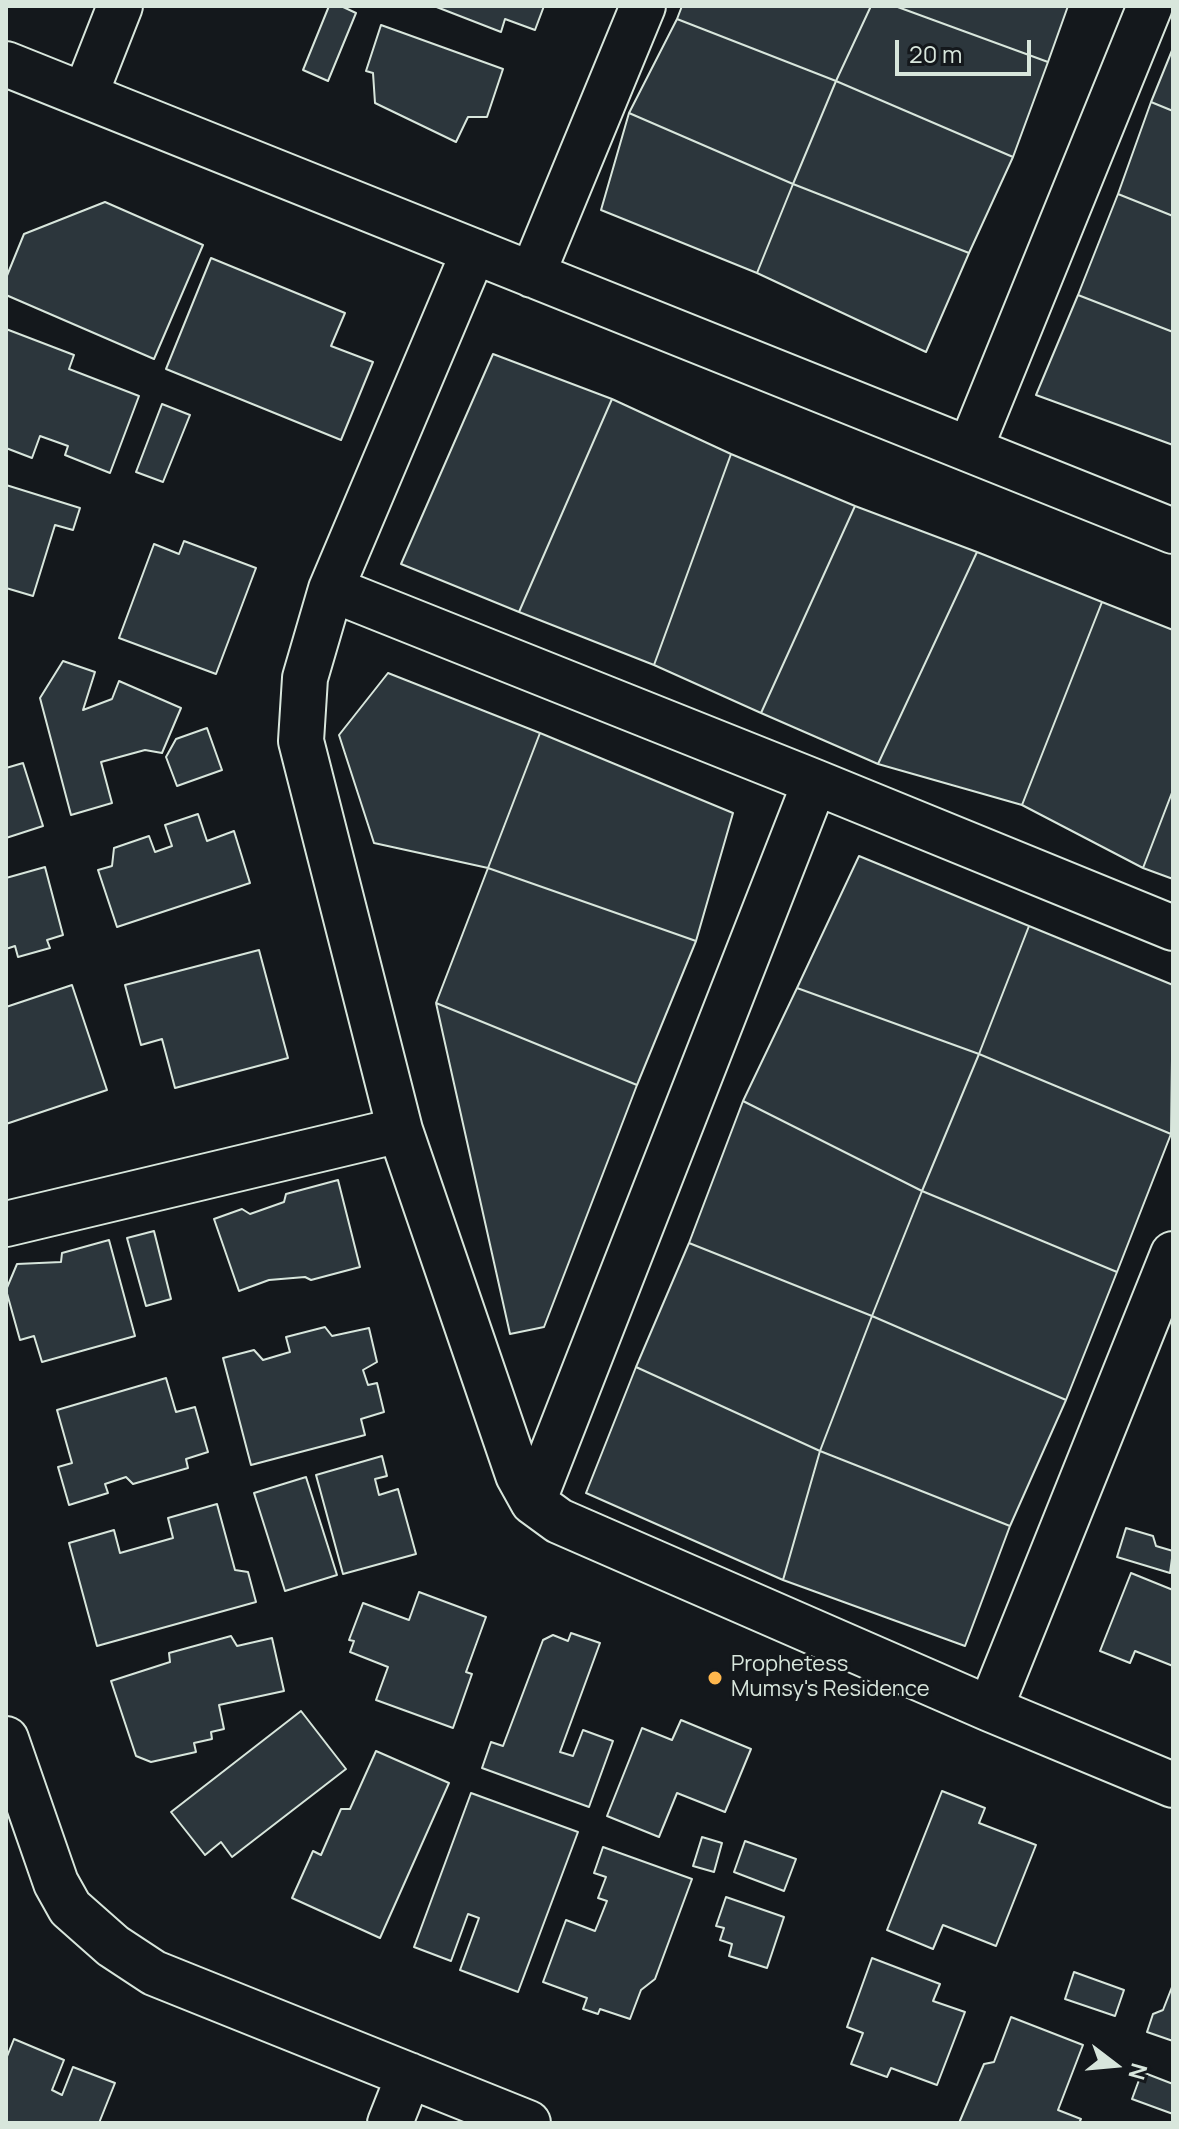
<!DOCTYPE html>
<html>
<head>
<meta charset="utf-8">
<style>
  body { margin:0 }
  #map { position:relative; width:1179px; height:2129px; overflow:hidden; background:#14181c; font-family:Manrope,sans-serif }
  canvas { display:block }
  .frame { position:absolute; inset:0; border:8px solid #d8e6dc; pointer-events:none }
  .north { position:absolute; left:1075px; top:2025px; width:80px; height:80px; -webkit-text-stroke:6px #14181c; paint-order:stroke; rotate:106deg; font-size:22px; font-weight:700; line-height:32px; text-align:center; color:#d8e6dc }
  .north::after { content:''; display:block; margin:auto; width:28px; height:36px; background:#d8e6dc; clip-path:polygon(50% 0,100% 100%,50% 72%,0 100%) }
  .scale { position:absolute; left:895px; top:40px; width:136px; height:36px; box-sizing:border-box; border:4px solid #d8e6dc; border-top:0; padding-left:10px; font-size:24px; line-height:28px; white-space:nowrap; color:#d8e6dc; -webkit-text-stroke:6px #14181c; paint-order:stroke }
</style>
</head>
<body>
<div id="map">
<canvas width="1179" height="2129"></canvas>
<div class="frame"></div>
<div class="north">N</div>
<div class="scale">20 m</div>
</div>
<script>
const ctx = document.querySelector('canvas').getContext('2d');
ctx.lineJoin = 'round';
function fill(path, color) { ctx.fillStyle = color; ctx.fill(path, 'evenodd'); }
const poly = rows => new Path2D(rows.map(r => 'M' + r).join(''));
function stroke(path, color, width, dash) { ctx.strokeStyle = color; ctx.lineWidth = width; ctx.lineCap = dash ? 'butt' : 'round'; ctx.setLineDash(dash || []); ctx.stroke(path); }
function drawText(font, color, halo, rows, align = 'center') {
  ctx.font = font + ' Manrope,sans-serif'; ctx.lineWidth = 6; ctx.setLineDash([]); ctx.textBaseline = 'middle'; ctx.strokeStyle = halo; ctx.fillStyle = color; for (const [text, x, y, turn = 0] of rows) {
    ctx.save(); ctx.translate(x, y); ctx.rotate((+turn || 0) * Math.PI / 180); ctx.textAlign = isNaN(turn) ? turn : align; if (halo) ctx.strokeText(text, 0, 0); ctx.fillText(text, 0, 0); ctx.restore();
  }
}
const building = poly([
  [329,6,341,6,356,13,328,81,303,70,329,6],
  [434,6,544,6,535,30,505,19,501,32,434,6],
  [682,6,871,6,836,81,677,19,682,6],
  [871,6,895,6,1048,62,1013,157,836,81,871,6],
  [895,6,1068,6,1048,62,895,6],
  [677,19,836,81,793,184,629,113,677,19],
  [381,25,503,69,487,117,468,117,456,142,375,103,373,73,366,71,381,25],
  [1173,48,1173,111,1151,102,1173,48],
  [836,81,1013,157,969,253,793,184,836,81],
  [1151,102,1173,111,1173,216,1118,194,1151,102],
  [629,113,793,184,757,273,601,210,629,113],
  [793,184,969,253,926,352,757,273,793,184],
  [1118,194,1173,216,1173,332,1078,295,1118,194],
  [105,202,203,245,154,359,6,295,6,278,24,234,105,202],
  [211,258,345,313,331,346,373,362,341,440,166,369,211,258],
  [1078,295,1173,332,1173,445,1036,395,1078,295],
  [6,329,74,355,69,369,139,396,110,473,65,455,68,446,40,436,32,458,6,448,6,329],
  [493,354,612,399,519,612,401,564,493,354],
  [612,399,731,454,654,665,519,612,612,399],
  [162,404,190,415,163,482,136,472,162,404],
  [731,454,855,506,761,713,654,665,731,454],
  [6,485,80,508,73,530,55,525,33,596,6,588,6,485],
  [855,506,977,552,878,764,761,713,855,506],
  [184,541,256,568,216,674,119,638,154,544,179,554,184,541],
  [977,552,1102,602,1022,805,878,764,977,552],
  [1102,602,1173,630,1173,790,1143,868,1022,805,1102,602],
  [63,661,95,672,83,710,112,699,119,681,181,708,162,753,145,750,101,762,112,803,71,815,40,698,63,661],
  [388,673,540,733,488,868,374,843,339,735,388,673],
  [207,728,222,770,177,786,166,757,176,739,207,728],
  [540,733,733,813,696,941,488,868,540,733],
  [23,763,43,826,6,838,6,768,23,763],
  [1173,790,1173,879,1143,868,1173,790],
  [198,814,207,841,234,831,250,883,117,927,98,870,112,866,114,848,149,836,155,852,172,846,165,825,198,814],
  [859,856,1029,926,979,1054,797,988,859,856],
  [45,867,63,935,47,940,50,948,18,957,15,946,6,949,6,878,45,867],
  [488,868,696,941,637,1085,436,1003,488,868],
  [1029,926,1173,985,1171,1134,979,1054,1029,926],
  [259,950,288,1058,175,1088,162,1039,141,1045,125,985,259,950],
  [72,985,107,1090,6,1124,6,1007,72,985],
  [797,988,979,1054,922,1191,743,1101,797,988],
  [436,1003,637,1085,544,1327,510,1334,436,1003],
  [979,1054,1171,1134,1117,1272,922,1191,979,1054],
  [743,1101,922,1191,872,1316,689,1243,743,1101],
  [338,1180,360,1267,311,1280,305,1277,269,1280,239,1291,214,1219,242,1209,250,1214,284,1202,286,1194,338,1180],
  [922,1191,1117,1272,1066,1400,872,1316,922,1191],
  [154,1231,171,1299,146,1306,127,1238,154,1231],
  [109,1240,135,1336,42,1362,34,1336,20,1340,6,1290,17,1264,61,1262,62,1253,109,1240],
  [689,1243,872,1316,820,1451,636,1367,689,1243],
  [872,1316,1066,1400,1010,1526,820,1451,872,1316],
  [325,1327,332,1336,369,1328,377,1362,363,1370,368,1385,377,1383,384,1412,361,1419,365,1435,251,1465,223,1358,254,1350,263,1360,290,1352,286,1337,325,1327],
  [636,1367,820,1451,783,1580,586,1493,636,1367],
  [166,1378,176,1412,195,1407,208,1452,186,1459,188,1468,133,1484,126,1477,105,1484,108,1493,69,1505,58,1467,72,1463,57,1410,166,1378],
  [820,1451,1010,1526,965,1646,783,1580,820,1451],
  [382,1456,387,1476,375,1479,379,1495,398,1489,416,1554,343,1574,316,1475,382,1456],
  [306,1477,337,1575,285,1591,254,1493,306,1477],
  [217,1504,235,1570,248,1572,256,1602,97,1646,69,1543,114,1530,120,1553,173,1538,168,1518,217,1504],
  [1126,1528,1153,1536,1156,1546,1173,1551,1170,1573,1117,1557,1126,1528],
  [1131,1573,1173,1590,1173,1666,1135,1651,1130,1663,1100,1651,1131,1573],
  [419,1592,486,1617,466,1672,472,1674,453,1728,376,1700,388,1667,350,1652,354,1641,349,1640,363,1603,409,1620,419,1592],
  [571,1633,600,1643,560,1752,573,1756,583,1730,613,1741,589,1807,482,1768,491,1742,503,1746,543,1640,553,1635,568,1641,571,1633],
  [231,1636,237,1646,272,1638,284,1691,219,1705,224,1729,211,1732,212,1739,194,1743,196,1752,151,1762,136,1756,111,1681,170,1662,169,1653,231,1636],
  [301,1711,346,1769,232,1857,221,1842,205,1855,171,1812,301,1711],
  [681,1720,751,1749,725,1812,677,1793,659,1837,607,1816,642,1728,672,1740,681,1720],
  [376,1751,449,1783,380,1938,292,1898,313,1851,321,1855,341,1809,350,1809,376,1751],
  [942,1791,985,1808,979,1823,1036,1845,996,1946,943,1925,933,1949,887,1930,942,1791],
  [471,1793,578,1832,518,1992,460,1970,479,1918,468,1914,451,1961,414,1947,471,1793],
  [702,1837,722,1843,714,1872,693,1866,702,1837],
  [745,1841,796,1859,784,1891,734,1872,745,1841],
  [603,1847,692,1879,655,1979,641,1990,630,2019,600,2009,598,2014,583,2009,587,1998,543,1982,566,1920,595,1931,607,1901,598,1898,606,1877,594,1873,603,1847],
  [726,1897,784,1917,767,1968,729,1956,732,1944,720,1940,724,1928,716,1926,726,1897],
  [872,1958,940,1984,933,2001,965,2012,937,2085,891,2068,887,2077,851,2064,863,2033,847,2027,872,1958],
  [1074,1972,1124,1990,1115,2016,1065,1999,1074,1972],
  [1172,1987,1173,1987,1173,2041,1147,2032,1153,2014,1163,2010,1172,1987],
  [1011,2017,1083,2045,1058,2110,1081,2119,1079,2123,959,2123,984,2064,994,2062,1011,2017],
  [14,2039,64,2060,52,2090,62,2095,73,2067,115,2083,99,2123,6,2123,6,2059,14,2039],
  [1142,2072,1173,2084,1173,2114,1132,2099,1142,2072]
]);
const minor = poly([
  [6,64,1173,531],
  [85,95,120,6],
  [474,251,331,589,305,678,301,741,400,1130,518,1475,533,1502,559,1521,990,1709,1173,1785],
  [532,275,643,6],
  [970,449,1150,6],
  [331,589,815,782,1173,928],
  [6,1224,400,1130],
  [533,1502,815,782],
  [990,1709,1173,1254],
  [6,1739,56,1883,70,1908,113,1946,154,1973,528,2123],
  [390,2123,409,2075]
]);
const markers = [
  [715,1678,8,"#ffb74d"]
];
const poiNames = [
  ["Prophetess",731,1665],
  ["Mumsy's Residence",731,1690]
];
fill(building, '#2c363c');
stroke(building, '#d8e6dc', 2);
stroke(minor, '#d8e6dc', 48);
stroke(minor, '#14181c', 44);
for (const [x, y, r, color] of markers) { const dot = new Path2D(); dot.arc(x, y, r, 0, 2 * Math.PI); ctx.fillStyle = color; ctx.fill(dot); stroke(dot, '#14181c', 3); }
drawText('22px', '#d8e6dc', '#14181c', poiNames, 'left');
</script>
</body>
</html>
